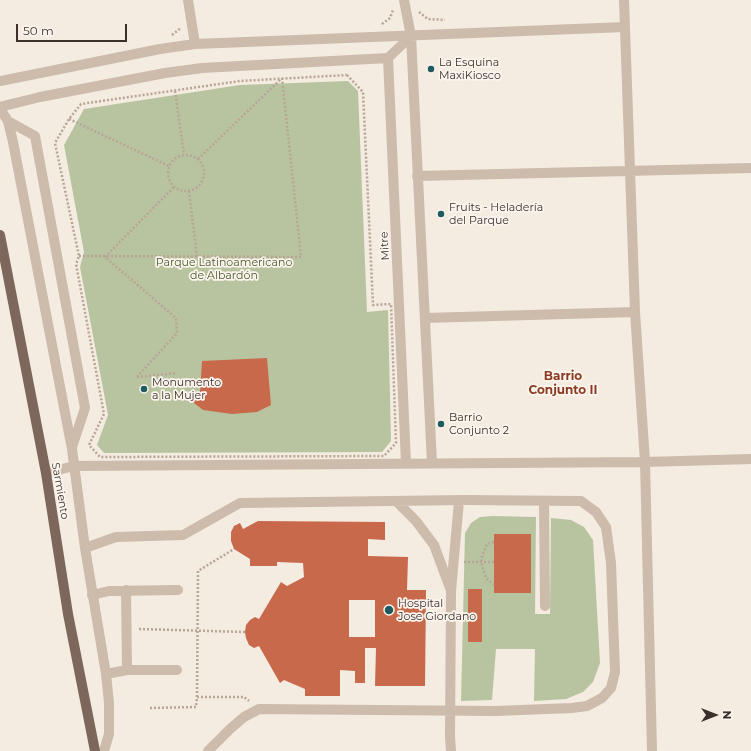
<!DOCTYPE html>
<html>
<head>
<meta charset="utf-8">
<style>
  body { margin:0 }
  #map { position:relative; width:751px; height:751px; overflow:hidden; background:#f4ebe1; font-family:Montserrat,sans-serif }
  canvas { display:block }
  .north { position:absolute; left:695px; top:695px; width:40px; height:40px; -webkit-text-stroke:3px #fbf5ee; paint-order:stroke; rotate:90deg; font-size:11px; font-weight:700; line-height:16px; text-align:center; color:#3b302b }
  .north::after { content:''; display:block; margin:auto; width:14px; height:18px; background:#3b302b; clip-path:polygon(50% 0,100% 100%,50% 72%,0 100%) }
  .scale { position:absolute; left:16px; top:24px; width:111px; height:18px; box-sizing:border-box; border:2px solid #3b302b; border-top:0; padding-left:5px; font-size:12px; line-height:14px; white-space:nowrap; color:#3b302b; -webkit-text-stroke:3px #fbf5ee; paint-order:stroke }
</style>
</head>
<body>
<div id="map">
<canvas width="751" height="751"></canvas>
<div class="north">N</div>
<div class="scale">50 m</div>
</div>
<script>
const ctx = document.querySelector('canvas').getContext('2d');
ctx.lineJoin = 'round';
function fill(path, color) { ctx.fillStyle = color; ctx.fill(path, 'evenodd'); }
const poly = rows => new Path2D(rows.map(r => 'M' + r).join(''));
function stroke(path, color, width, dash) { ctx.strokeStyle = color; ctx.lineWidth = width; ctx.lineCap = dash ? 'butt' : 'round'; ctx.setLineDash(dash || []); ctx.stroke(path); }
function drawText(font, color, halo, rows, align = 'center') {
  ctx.font = font + ' Montserrat,sans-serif'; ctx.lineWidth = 3.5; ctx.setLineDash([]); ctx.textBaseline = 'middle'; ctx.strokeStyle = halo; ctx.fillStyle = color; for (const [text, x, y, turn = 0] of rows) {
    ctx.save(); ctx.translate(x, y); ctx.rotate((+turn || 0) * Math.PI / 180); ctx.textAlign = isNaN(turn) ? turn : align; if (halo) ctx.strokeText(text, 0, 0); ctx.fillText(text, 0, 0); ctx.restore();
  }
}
const green = poly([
  [348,81,358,91,367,312,388,310,391,441,382,452,104,453,97,445,108,415,80,267,84,252,64,145,84,109,240,85],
  [492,516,536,517,535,614,550,614,551,518,571,520,584,527,593,540,600,663,593,682,583,692,566,699,534,701,535,649,496,649,492,700,461,701,465,533,471,523,480,517]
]);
const building = poly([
  [267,358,271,405,257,412,232,414,203,410,194,403,194,392,200,392,202,361],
  [258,521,385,522,385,540,368,539,368,556,408,557,407,590,426,590,425,686,375,686,376,648,365,648,365,683,355,683,355,671,340,670,340,696,305,696,305,689,284,680,280,683,259,646,254,648,249,645,246,638,245,632,246,625,250,620,255,617,259,619,281,582,287,586,304,577,303,563,277,562,277,566,250,566,250,559,234,549,231,541,231,532,234,526,240,523,243,529],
  [349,600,375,600,375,637,349,637],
  [494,534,531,534,531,593,494,593],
  [468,589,482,589,482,642,468,642]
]);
const path = poly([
  [419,12,428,19,445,20],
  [382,24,390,18,393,10],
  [172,35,181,28],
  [347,75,363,92,373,305,391,304,396,443,384,456,100,457,89,445,104,414,76,264,79,256,55,143,69,119,81,104,240,81,347,75],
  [175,91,184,154],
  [69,119,169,166],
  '168 173a18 18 0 1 1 36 0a18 18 0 1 1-36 0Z',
  [198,159,281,79],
  [189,191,197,257],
  [79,256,301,257,282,78],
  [137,377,177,333,176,318,105,257,174,187],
  [137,377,177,373],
  [494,542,487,544,482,556,481,562,486,578,494,585],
  [464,562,494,562],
  [139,629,245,632],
  [197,697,198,571,234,549],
  [150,708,196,707,197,697,244,697,249,701]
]);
const minor = poly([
  [188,0,195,44],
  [404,0,411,36,432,463],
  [624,0,635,312,645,462,652,751],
  [0,81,160,49,195,44,625,27],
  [0,107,40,97,165,73,202,68,388,58],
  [0,109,8,121,13,142,72,449,85,548,106,674,109,703,109,734,104,751],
  [8,121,35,136,85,408,72,447],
  [417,176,751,168],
  [425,318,635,312],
  [406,463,388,58,411,36],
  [46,473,74,466,645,462,751,459],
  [544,501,545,606],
  [397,502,416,521,434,545,450,588],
  [85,548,116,537,183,535,240,503,465,500,581,501,596,512,606,527,611,563,615,672,611,688,602,698,587,706,572,708,496,711,259,709,244,717,230,729,208,751],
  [126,590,127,670],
  [92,595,109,591,178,590],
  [106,674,127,670,177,670],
  [451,751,450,737,451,591,459,501]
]);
const major = poly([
  [0,235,46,473,68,614,95,751]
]);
const markers = [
  [431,69,4,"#1f5a5e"],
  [441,214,4,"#1f5a5e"],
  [144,389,4,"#1f5a5e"],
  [441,424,4,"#1f5a5e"],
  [389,610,5,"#1f5a5e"]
];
const poiNames = [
  ["La Esquina",439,63],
  ["MaxiKiosco",439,76],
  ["Fruits - Heladería",449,208],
  ["del Parque",449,221],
  ["Monumento",152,383],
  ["a la Mujer",152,396],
  ["Barrio",449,418],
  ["Conjunto 2",449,431],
  ["Hospital",398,604],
  ["Jose Giordano",398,617]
];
const streetNames = [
  ["Mitre",385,246,-93],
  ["Sarmiento",60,491,80]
];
const parkNames = [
  ["Parque Latinoamericano",224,263],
  ["de Albardón",224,276]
];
const neighbourhoodNames = [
  ["Barrio",563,376],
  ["Conjunto II",563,390]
];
fill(green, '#b8c4a0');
fill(building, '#c8694b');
stroke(path, '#b9a596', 2.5, [2, 2]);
stroke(minor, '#cdbbac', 10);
stroke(major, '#7d675c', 10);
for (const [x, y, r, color] of markers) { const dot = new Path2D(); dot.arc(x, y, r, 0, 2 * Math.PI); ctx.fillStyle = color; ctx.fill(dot); stroke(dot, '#fbf5ee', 1.5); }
drawText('11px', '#3b302b', '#fbf5ee', poiNames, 'left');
drawText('11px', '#3b302b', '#fbf5ee', streetNames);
drawText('11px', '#4a5a2e', '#fbf5ee', parkNames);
drawText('bold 12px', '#8c3b22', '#fbf5ee', neighbourhoodNames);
</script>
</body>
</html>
